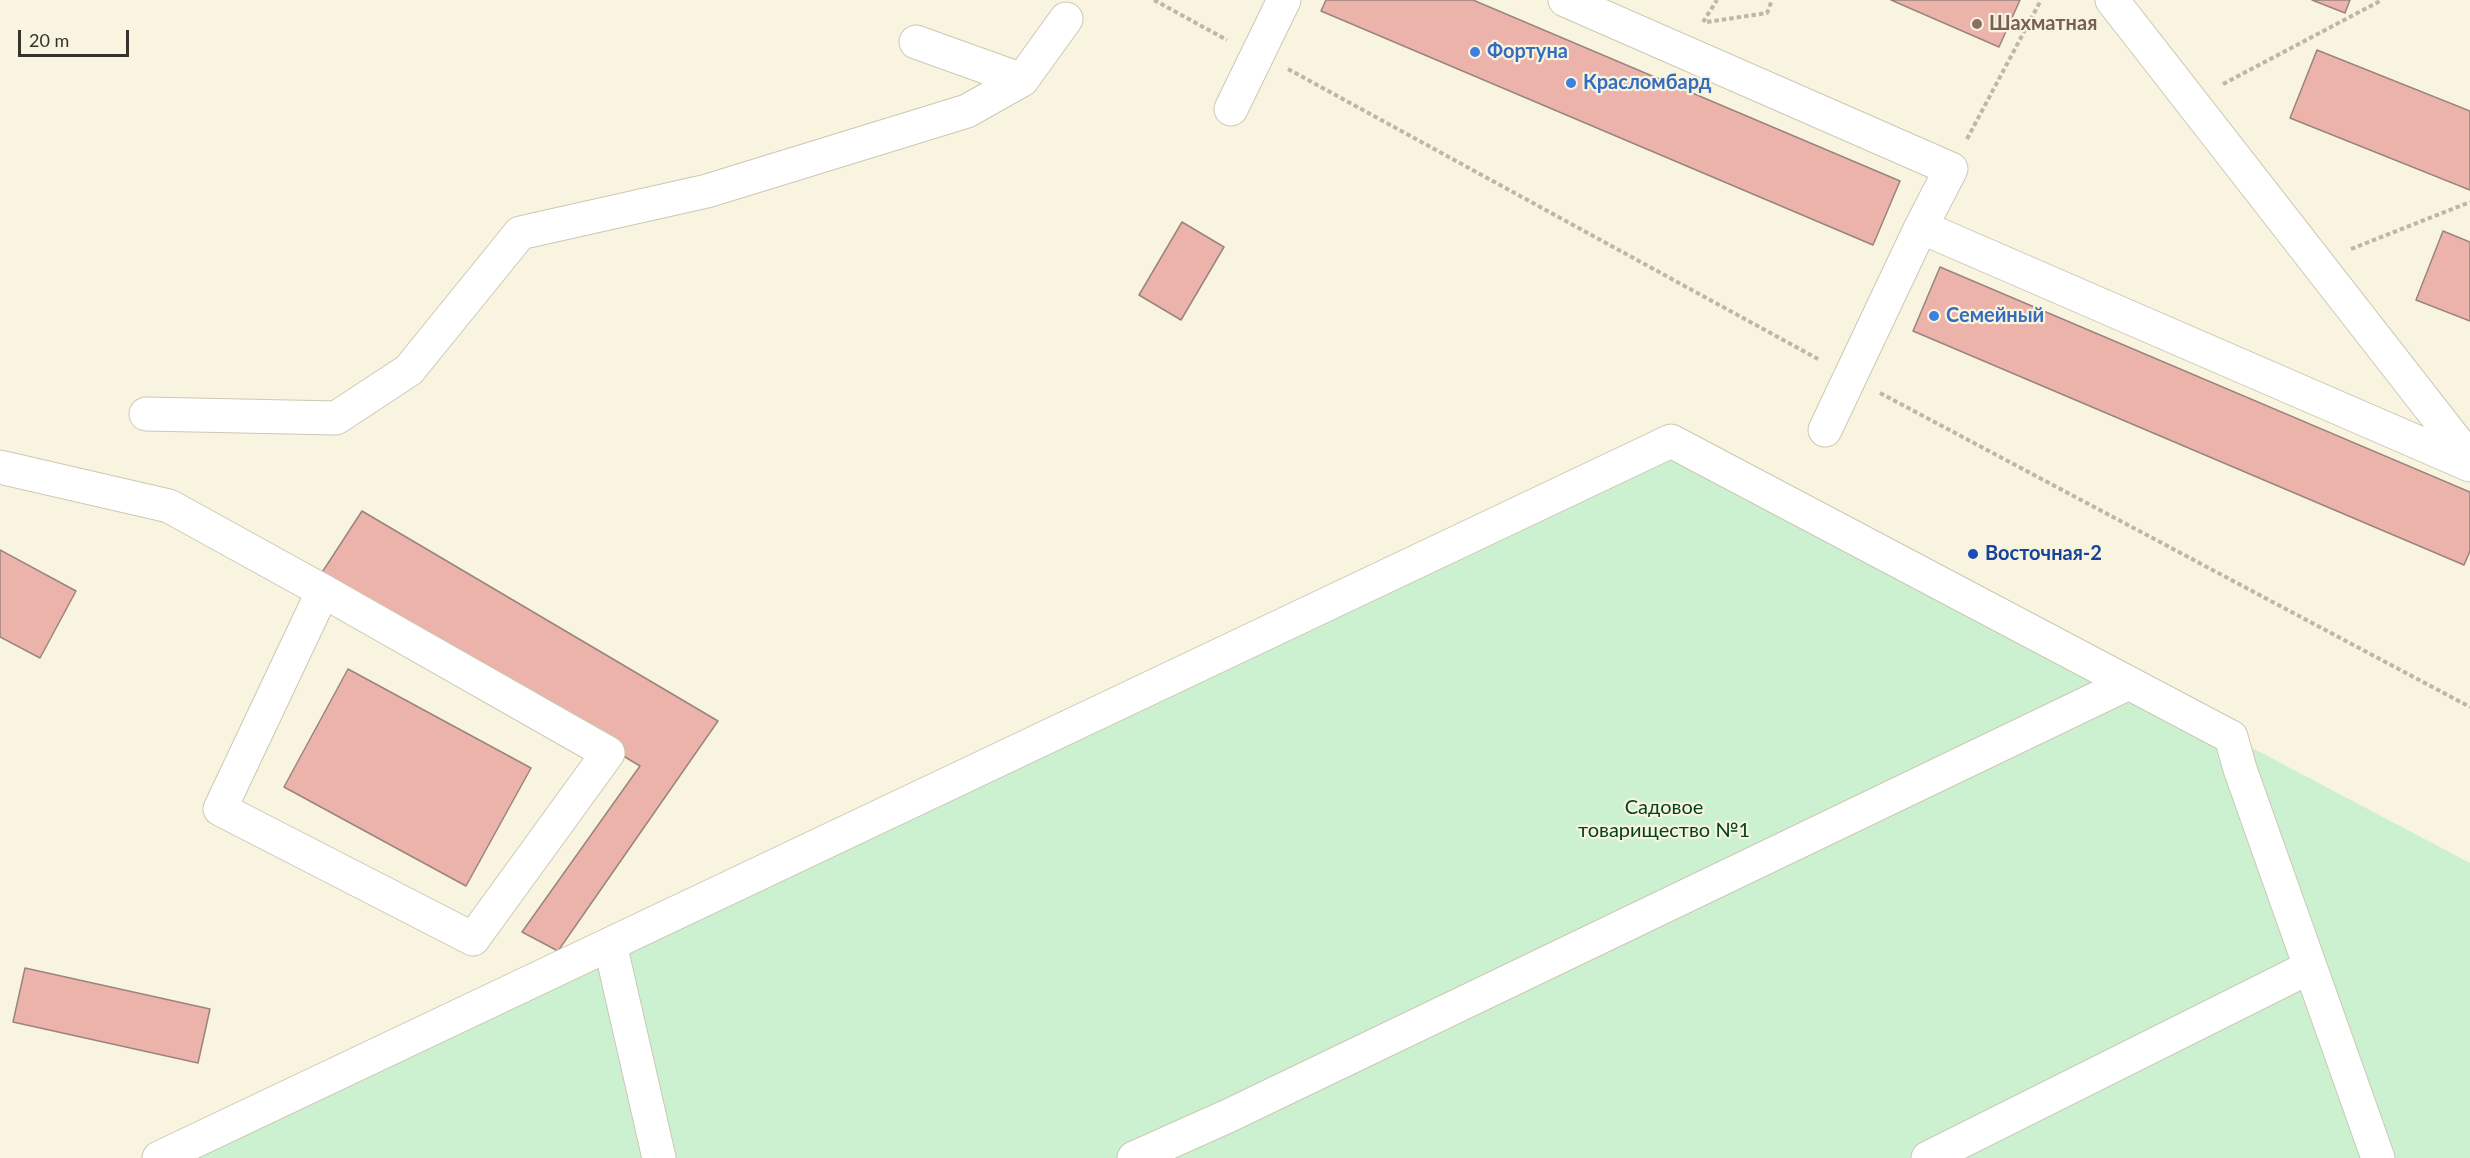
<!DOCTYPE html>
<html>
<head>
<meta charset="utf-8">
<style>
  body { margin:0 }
  #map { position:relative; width:2470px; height:1158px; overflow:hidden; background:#f8f4df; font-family:Lato,sans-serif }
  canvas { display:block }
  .scale { position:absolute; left:18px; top:30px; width:111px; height:27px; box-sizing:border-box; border:3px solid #35332b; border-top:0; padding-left:8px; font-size:18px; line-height:21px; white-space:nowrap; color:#35332b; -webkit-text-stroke:4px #f8f4df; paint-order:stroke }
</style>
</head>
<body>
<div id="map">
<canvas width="2470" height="1158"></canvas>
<div class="scale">20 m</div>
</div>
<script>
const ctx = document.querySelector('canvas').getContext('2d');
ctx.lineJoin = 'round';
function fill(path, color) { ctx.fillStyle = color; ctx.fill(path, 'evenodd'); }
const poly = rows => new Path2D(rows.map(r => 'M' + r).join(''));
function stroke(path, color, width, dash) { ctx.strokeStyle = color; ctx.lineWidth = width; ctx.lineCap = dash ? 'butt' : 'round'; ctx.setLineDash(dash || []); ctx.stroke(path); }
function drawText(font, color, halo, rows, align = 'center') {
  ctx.font = font + ' Lato,sans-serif'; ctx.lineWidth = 4.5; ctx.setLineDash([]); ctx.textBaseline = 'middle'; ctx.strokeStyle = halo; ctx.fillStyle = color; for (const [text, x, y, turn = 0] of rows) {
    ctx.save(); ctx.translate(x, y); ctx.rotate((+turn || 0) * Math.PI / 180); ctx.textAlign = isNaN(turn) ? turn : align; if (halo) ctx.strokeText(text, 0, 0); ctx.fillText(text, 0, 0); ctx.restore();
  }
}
const green = poly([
  [1671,441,2470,863,2470,1158,159,1158]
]);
const building = poly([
  [1326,0,1473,0,1900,181,1873,245,1321,11,1326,0],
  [1891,0,2020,0,1999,47,1891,0],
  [2312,0,2350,0,2345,13,2312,0],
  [2317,50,2470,111,2470,190,2290,118,2317,50],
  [1182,222,1224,247,1181,320,1139,295,1182,222],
  [2443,231,2470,242,2470,321,2416,300,2443,231],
  [1940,267,2470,492,2470,551,2464,565,1913,331,1940,267],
  [362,511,718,721,558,951,522,932,640,766,321,574,362,511],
  [0,550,76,591,40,658,0,637,0,550],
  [348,669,531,768,466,886,284,787,348,669],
  [25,968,210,1009,198,1063,13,1022,25,968]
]);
const path = poly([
  [1154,0,1227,40],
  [1703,22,1717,0],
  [1707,22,1767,13,1772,0],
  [1288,69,1818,359],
  [2223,84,2382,0],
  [1967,139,2041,0],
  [2351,249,2470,202],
  [1880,393,2470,707]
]);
const minor = poly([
  [1565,0,1951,169,1921,227],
  [2112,0,2470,459],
  [916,42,1022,80,1066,19],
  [1231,109,1284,0],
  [146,414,336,418,409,370,520,233,707,191,967,111,1022,80],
  [1825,430,1921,227,2470,465],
  [0,467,169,506,323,591,608,753,473,939,220,809,323,591],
  [610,944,659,1158],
  [159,1158,1671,441,2231,737,2240,769,2378,1158],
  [1134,1158,1228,1116,2129,683],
  [1928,1158,2310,967]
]);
const markers = [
  [1977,24,6,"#8d6e63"],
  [1475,52,6,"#3f7fe0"],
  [1571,83,6,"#3f7fe0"],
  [1934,316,6,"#3f7fe0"],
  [1973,554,6,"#1a4fb4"]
];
const educationNames = [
  ["Шахматная",1989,24]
];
const shopNames = [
  ["Фортуна",1487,52],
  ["Красломбард",1583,83],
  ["Семейный",1946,316]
];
const transitNames = [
  ["Восточная-2",1985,554]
];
const parkNames = [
  ["Садовое",1664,808],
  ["товарищество №1",1664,831]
];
fill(green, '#cbf1d0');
fill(building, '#ebb3aa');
stroke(building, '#9a8480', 1.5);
stroke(minor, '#ccc8b4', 35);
stroke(path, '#bcb8a7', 4, [4.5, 3]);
stroke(minor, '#fff', 33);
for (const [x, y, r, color] of markers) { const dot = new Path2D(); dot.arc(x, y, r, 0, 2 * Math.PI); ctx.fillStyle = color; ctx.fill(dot); stroke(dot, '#f8f4df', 2); }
drawText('bold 20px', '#785e54', '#f8f4df', educationNames, 'left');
drawText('bold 20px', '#366cbe', '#f8f4df', shopNames, 'left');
drawText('bold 20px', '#164399', '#f8f4df', transitNames, 'left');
drawText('20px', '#004518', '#f8f4df', parkNames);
</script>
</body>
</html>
